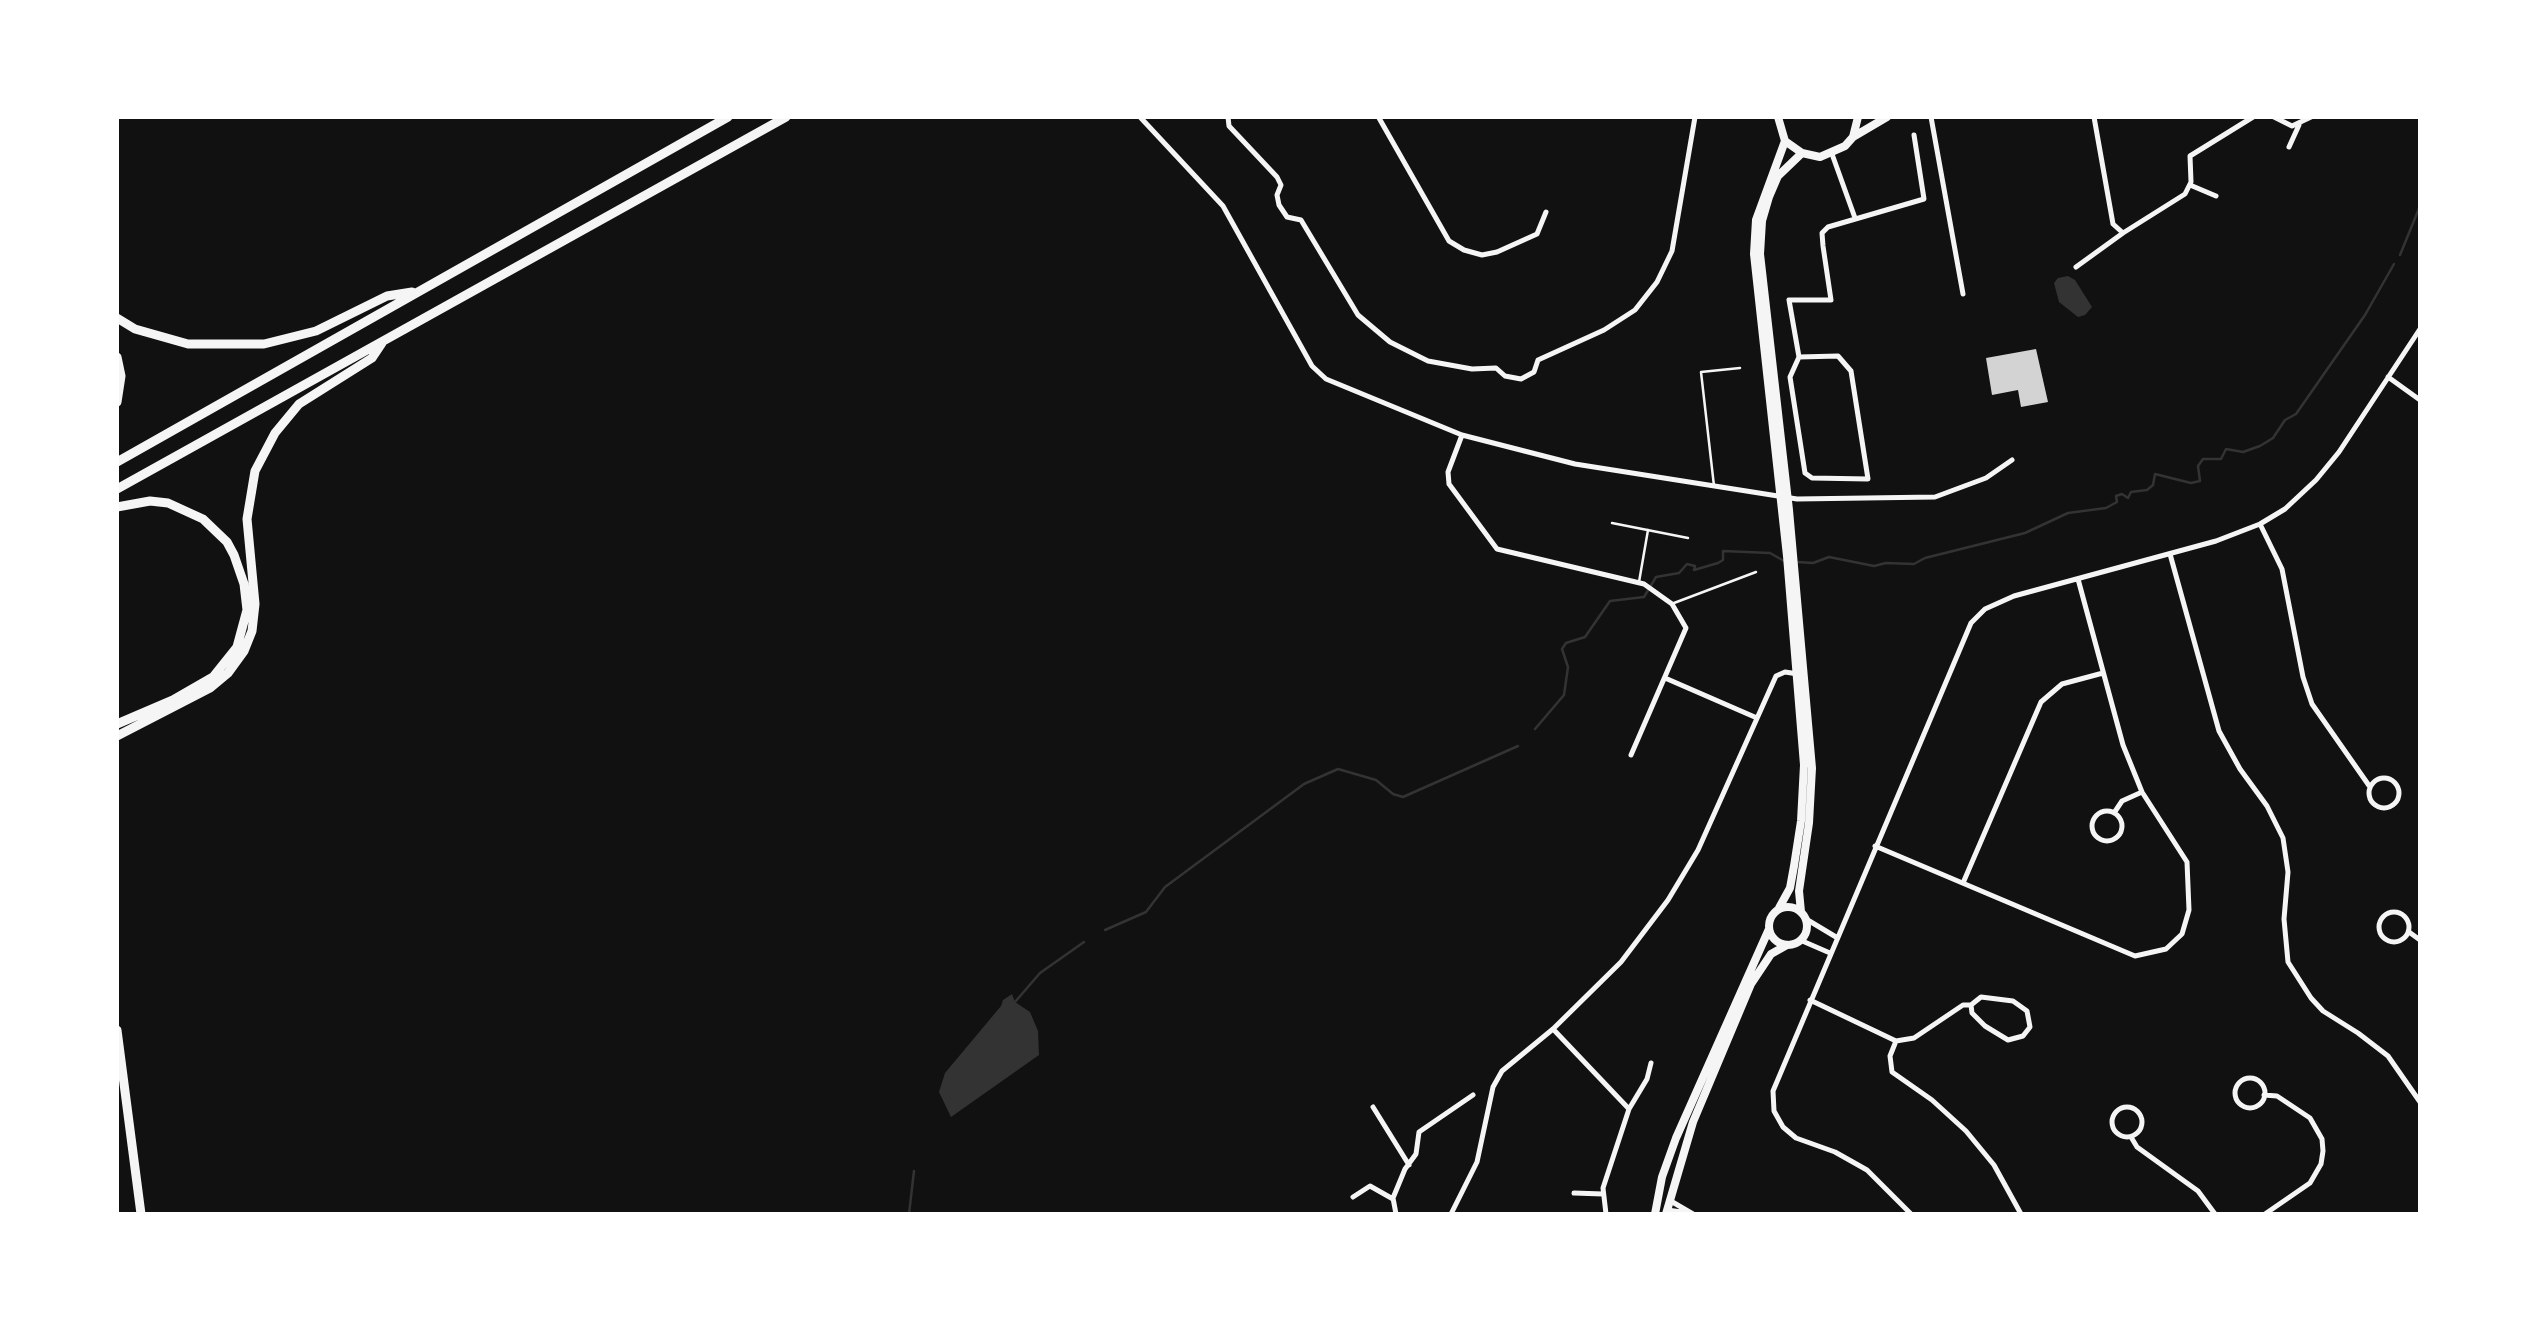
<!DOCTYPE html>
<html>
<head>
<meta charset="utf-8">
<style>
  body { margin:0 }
  #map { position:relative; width:2537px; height:1331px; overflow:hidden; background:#111; font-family:Georgia,serif }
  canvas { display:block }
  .frame { position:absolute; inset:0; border:119px solid #fff; pointer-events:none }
</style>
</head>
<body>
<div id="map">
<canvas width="2537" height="1331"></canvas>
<div class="frame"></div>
</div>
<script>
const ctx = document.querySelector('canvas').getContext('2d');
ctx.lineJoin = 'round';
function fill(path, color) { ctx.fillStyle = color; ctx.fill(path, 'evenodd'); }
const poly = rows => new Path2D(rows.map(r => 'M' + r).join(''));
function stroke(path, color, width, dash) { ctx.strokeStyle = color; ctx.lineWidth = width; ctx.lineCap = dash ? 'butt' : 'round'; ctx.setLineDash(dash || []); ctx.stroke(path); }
const water = poly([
  [2068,276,2075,280,2092,307,2085,315,2078,317,2059,302,2054,283,2058,278],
  [1012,994,1015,1002,1030,1012,1038,1031,1039,1055,951,1117,939,1092,945,1073,1001,1006,1003,1000]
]);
const stream = poly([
  [2400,255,2420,206],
  [1797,562,1813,563,1829,557,1874,566,1886,563,1914,564,1925,558,2025,533,2068,513,2106,508,2117,502,2116,496,2122,494,2128,498,2131,492,2147,490,2153,485,2155,474,2191,483,2200,481,2198,466,2203,459,2221,459,2226,449,2243,452,2260,446,2273,438,2285,420,2296,414,2365,315,2394,264],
  [1535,729,1564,695,1568,667,1562,649,1566,643,1585,637,1610,601,1644,597,1656,577,1679,573,1687,564,1695,566,1694,570,1718,563,1723,560,1723,551,1770,553,1784,561],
  [1105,930,1146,912,1165,887,1304,784,1338,769,1376,780,1393,794,1403,797,1518,746],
  [1015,1002,1040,973,1084,942],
  [909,1214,914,1171]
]);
const building = poly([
  [2036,349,2048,402,2021,407,2018,390,1992,395,1986,358]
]);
const service = poly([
  [1714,486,1701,372,1740,368],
  [1612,523,1688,538],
  [1639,582,1648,530],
  [1674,603,1756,572]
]);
const minor = poly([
  [1140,117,1223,206,1312,366,1326,379,1462,435,1575,464,1797,499,1935,497,1986,478,2012,460],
  [1228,117,1229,126,1277,177,1281,185,1277,195,1279,205,1287,217,1301,220,1358,315,1390,342,1428,361,1472,369,1496,368,1505,376,1521,379,1534,372,1538,360,1604,330,1635,310,1657,282,1672,251,1695,117],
  [1931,117,1963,294],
  [2094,117,2113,224,2123,233,2185,194,2191,182,2190,156,2253,117],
  [2274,117,2292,126,2311,117],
  [1379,118,1449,241,1464,250,1482,255,1497,252,1537,234,1546,212],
  [2289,147,2299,125],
  [1832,154,1855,218],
  [2190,185,2216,196],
  [2076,267,2123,233],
  [1799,357,1790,377,1805,473,1812,478,1868,479,1851,371,1838,356,1799,357,1789,300,1831,300,1823,246,1822,233,1828,227,1924,199,1914,135],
  [2388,377,2420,400],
  [1462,435,1448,472,1449,484,1497,549,1644,584,1672,604,1686,628,1631,755],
  [2260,524,2282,569,2303,677,2312,704,2370,787],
  [2170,554,2219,731,2240,769,2267,806,2283,838,2288,872,2284,919,2288,962,2311,998,2323,1011,2358,1033,2388,1056,2420,1102],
  [1665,678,1757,718],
  '2369 793a15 15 0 1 1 30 0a15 15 0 1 1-30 0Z',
  '2092 826a15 15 0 1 1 30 0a15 15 0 1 1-30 0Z',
  [2114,813,2122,801,2142,792],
  [1875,846,2135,956,2166,949,2182,934,2189,910,2187,862,2142,792,2123,745,2078,579],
  [1963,883,2041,702,2062,684,2103,673],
  '2379 927a15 15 0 1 1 30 0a15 15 0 1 1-30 0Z',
  [1806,919,1836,937],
  [2409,932,2420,940],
  [1800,940,1830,953],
  [1810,1000,1896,1041,1890,1056,1892,1072,1932,1100,1966,1131,1994,1165,2021,1214],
  [1553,1029,1629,1109,1603,1188,1606,1214],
  [1896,1041,1914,1038,1963,1005,1971,1005,1972,1013,1985,1026,2008,1040,2023,1036,2030,1027,2027,1011,2013,1001,1981,997,1971,1005],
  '2235 1093a15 15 0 1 1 30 0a15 15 0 1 1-30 0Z',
  [2264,1095,2277,1096,2310,1118,2322,1139,2323,1151,2321,1164,2310,1183,2265,1214],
  [1373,1107,1409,1165],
  '2112 1122a15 15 0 1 1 30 0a15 15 0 1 1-30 0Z',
  [1629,1109,1647,1079,1651,1063],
  [2131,1137,2137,1147,2198,1191,2215,1214],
  [1574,1193,1603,1194],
  [1353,1197,1370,1186,1393,1199],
  [1669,1200,1693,1214],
  [1667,1210,1689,1213],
  [1396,1214,1393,1198,1405,1169,1416,1154,1419,1132,1473,1095],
  [1451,1214,1477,1162,1493,1087,1502,1071,1553,1029,1621,962,1668,900,1698,850,1776,676,1785,672,1798,674],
  [1911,1214,1867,1170,1835,1152,1796,1138,1783,1127,1774,1111,1773,1091,1971,623,1985,609,2014,596,2216,541,2260,524,2285,509,2316,480,2339,452,2420,329]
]);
const secondary = poly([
  [1778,117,1785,141,1802,153,1820,157,1845,146,1853,137,1858,117],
  [1853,137,1887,117],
  '1769 926a19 19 0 1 1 38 0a19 19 0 1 1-38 0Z',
  [1779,908,1790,888,1794,866,1801,821,1804,765,1787,556,1754,254,1756,220,1785,141],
  [1801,912,1799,891,1809,823,1812,768,1789,510,1760,254,1762,221,1769,197,1778,176,1802,153],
  [1655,1214,1662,1177,1676,1138,1769,929],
  [1666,1214,1693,1122,1751,984,1771,954,1787,945]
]);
const primary = poly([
  [117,1030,141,1214]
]);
const trunk = poly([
  [117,318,135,329,188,344,264,344,316,331,387,296,412,292],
  [117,357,121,376,117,402],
  [117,462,728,117],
  [117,489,786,117],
  [117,507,150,501,168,503,203,519,227,542,234,555,244,584,247,610,237,647,213,677,173,700,117,724],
  [117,736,210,688,228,673,244,651,252,631,255,604,247,519,255,471,275,433,299,404,372,358,382,343]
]);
fill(water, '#333');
stroke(stream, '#333', 2.5);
fill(building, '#d3d3d3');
stroke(service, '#f5f5f5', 2.5);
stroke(minor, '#f5f5f5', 5);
stroke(secondary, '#f5f5f5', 8);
stroke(primary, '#f5f5f5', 9);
stroke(trunk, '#f5f5f5', 9);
</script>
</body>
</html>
